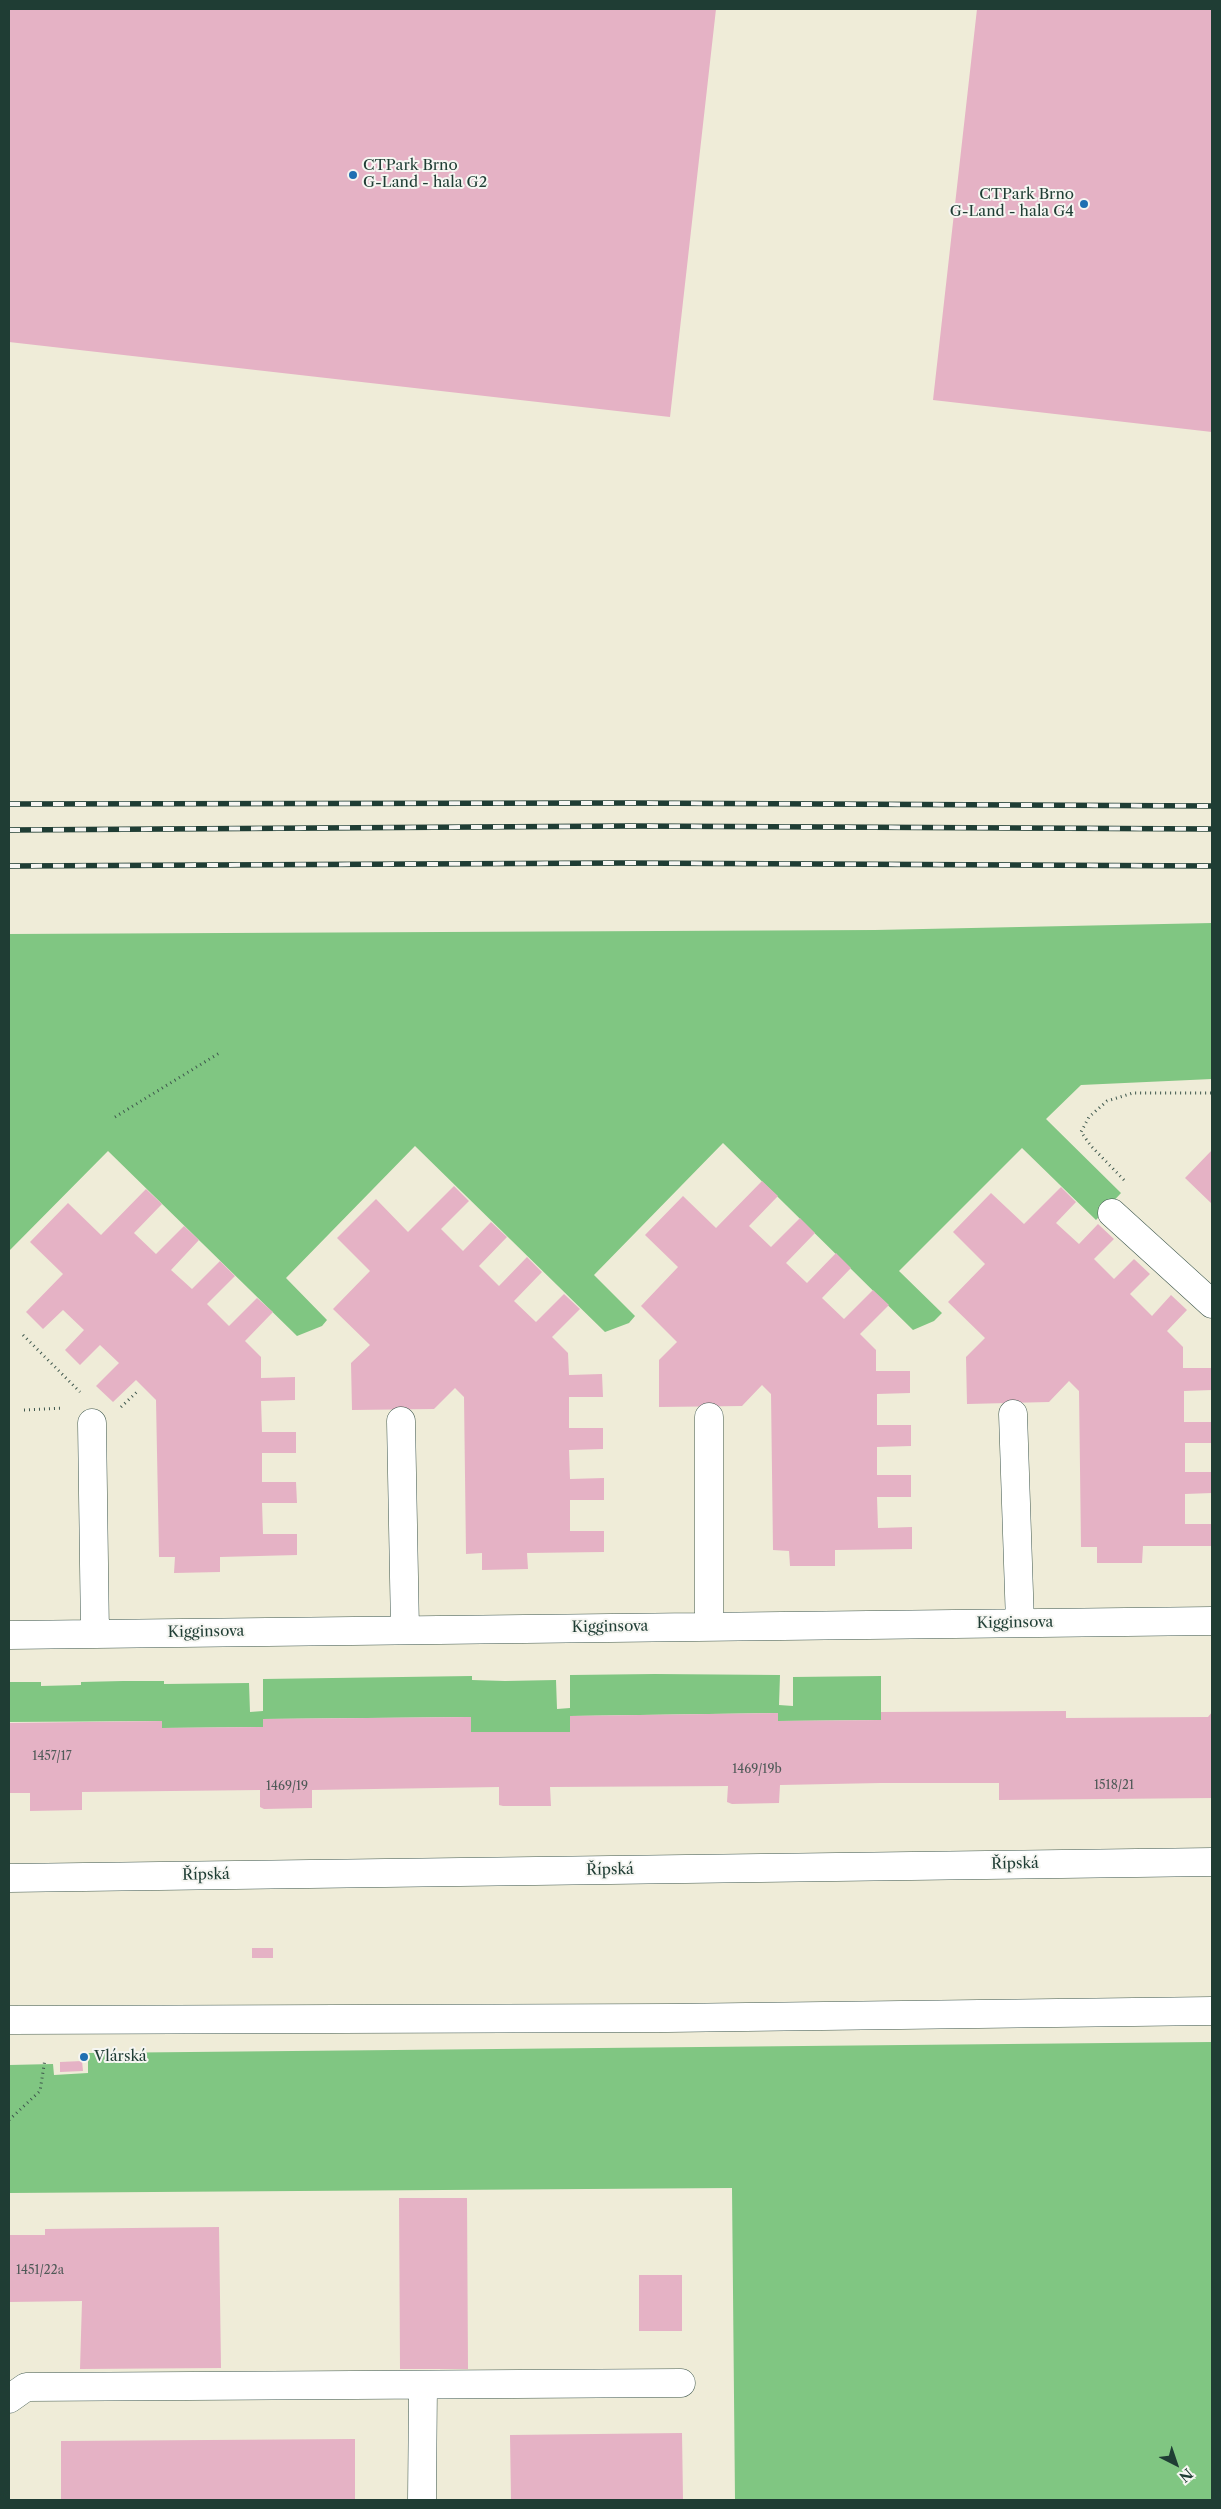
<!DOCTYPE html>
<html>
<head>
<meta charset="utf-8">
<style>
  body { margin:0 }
  #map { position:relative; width:1221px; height:2509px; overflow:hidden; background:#efecd8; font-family:"Libre Caslon Text",serif }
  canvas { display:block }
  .frame { position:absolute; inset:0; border:10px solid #1f3d34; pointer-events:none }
  .north { position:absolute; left:1151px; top:2439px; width:50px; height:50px; -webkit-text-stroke:4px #f6f6f2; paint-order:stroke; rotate:139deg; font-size:14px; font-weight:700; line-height:20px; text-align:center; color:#1f3d34 }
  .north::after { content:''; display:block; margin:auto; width:18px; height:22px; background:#1f3d34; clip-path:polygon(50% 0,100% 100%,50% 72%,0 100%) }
</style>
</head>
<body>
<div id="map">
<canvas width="1221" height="2509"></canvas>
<div class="frame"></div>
<div class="north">N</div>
</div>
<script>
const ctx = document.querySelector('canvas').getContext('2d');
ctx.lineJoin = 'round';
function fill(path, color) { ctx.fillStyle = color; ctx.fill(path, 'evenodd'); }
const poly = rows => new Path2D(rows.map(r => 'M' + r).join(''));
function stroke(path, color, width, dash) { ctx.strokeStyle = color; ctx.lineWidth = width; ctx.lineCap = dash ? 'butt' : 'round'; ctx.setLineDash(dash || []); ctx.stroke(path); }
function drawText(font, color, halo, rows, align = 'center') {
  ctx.font = font + ' "Libre Caslon Text",serif'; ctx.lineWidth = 4; ctx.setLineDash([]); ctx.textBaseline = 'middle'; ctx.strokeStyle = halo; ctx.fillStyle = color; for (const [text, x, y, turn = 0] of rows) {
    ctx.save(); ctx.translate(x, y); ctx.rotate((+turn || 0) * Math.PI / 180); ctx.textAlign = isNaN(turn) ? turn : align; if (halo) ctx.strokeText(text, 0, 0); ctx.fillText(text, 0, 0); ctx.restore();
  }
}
const green = poly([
  [1212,923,1212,1079,1081,1085,1046,1119,1121,1193,1096,1220,1022,1148,899,1271,942,1313,934,1321,913,1330,723,1143,594,1275,635,1316,629,1323,605,1332,415,1146,286,1278,327,1320,322,1326,297,1336,108,1151,9,1251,9,934,875,930],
  [655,1674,780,1675,779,1705,793,1706,793,1677,881,1676,881,1720,778,1721,778,1713,571,1716,570,1732,471,1732,471,1717,263,1719,263,1727,162,1728,162,1721,9,1722,9,1682,41,1682,41,1686,81,1685,81,1682,123,1681,164,1681,164,1684,249,1683,250,1712,263,1711,263,1679,472,1676,472,1680,505,1681,556,1680,557,1709,570,1708,570,1675],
  [1212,2042,1212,2500,735,2500,732,2188,9,2193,9,2065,53,2064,54,2075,88,2073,88,2053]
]);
const building = poly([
  [9,9,716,9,670,417,9,342],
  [977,9,1212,9,1212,432,933,400],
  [1212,1150,1212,1204,1185,1178],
  [762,1181,778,1196,749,1226,771,1247,800,1218,815,1233,786,1263,807,1283,836,1253,851,1268,822,1298,844,1319,873,1290,889,1305,860,1334,876,1350,876,1371,910,1371,910,1393,877,1394,877,1425,911,1425,911,1446,877,1447,877,1475,911,1475,911,1497,877,1497,878,1528,912,1527,912,1549,835,1550,835,1566,790,1566,789,1551,773,1550,771,1394,762,1385,742,1406,659,1407,659,1360,677,1342,641,1306,678,1267,645,1235,683,1196,716,1228],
  [454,1186,469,1201,441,1229,463,1251,491,1222,507,1237,479,1266,499,1286,527,1257,542,1272,514,1301,536,1322,564,1294,580,1309,552,1337,568,1353,569,1375,602,1374,603,1397,569,1397,569,1428,603,1428,603,1449,569,1450,570,1479,604,1478,604,1500,570,1500,570,1531,604,1531,604,1552,527,1553,528,1569,482,1570,482,1553,466,1554,464,1397,455,1388,434,1409,352,1410,351,1363,370,1345,333,1309,370,1271,337,1238,376,1199,408,1232],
  [1061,1187,1076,1202,1056,1223,1079,1244,1098,1224,1114,1239,1094,1259,1114,1279,1134,1259,1150,1274,1130,1294,1152,1316,1171,1295,1187,1310,1167,1331,1183,1347,1183,1368,1212,1368,1212,1390,1184,1391,1184,1422,1212,1422,1212,1443,1185,1443,1185,1472,1212,1472,1212,1493,1185,1494,1185,1524,1212,1524,1212,1546,1143,1546,1142,1563,1097,1563,1097,1547,1081,1547,1079,1391,1069,1381,1049,1402,967,1404,966,1357,985,1338,948,1302,985,1264,953,1232,991,1193,1024,1224],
  [146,1189,162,1204,134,1233,156,1254,184,1226,199,1240,171,1270,192,1289,220,1261,235,1276,207,1304,229,1326,257,1298,273,1312,245,1341,261,1357,261,1378,295,1377,295,1400,261,1401,262,1432,296,1432,296,1453,262,1453,262,1482,296,1482,297,1503,262,1503,263,1534,297,1534,297,1555,220,1557,220,1572,174,1573,175,1557,159,1557,156,1400,136,1380,113,1402,96,1386,119,1363,100,1345,80,1365,65,1350,84,1330,63,1310,43,1329,26,1312,63,1274,30,1242,68,1203,101,1235],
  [1066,1711,1066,1718,1208,1717,1212,1712,1212,1798,999,1800,999,1783,881,1783,780,1785,779,1803,732,1804,727,1802,728,1786,550,1787,551,1806,503,1806,499,1805,499,1787,312,1790,312,1808,264,1809,260,1807,260,1790,82,1792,82,1810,30,1811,30,1793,9,1793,9,1723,162,1721,162,1728,263,1727,263,1719,471,1717,471,1732,570,1732,570,1716,778,1713,778,1721,881,1720,881,1712],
  [252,1948,273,1948,273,1958,252,1958],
  [82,2061,83,2071,60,2072,60,2062],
  [399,2198,467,2198,468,2369,400,2369],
  [219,2227,221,2368,80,2369,82,2301,9,2302,9,2235,45,2235,45,2229],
  [639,2275,682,2275,682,2331,639,2331],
  [682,2433,683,2500,511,2500,510,2435],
  [355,2439,355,2500,61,2500,61,2441]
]);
const path = poly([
  [115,1117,221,1052],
  [1124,1180,1091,1146,1081,1132,1089,1117,1107,1101,1133,1093,1212,1093],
  [23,1335,80,1392],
  [121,1407,139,1390],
  [24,1410,63,1408],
  [9,2120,40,2091,45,2059]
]);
const minor = poly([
  [1112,1213,1212,1304],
  [1013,1414,1020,1623],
  [709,1417,709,1626],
  [401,1421,405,1629],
  [92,1423,95,1634],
  [9,1635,1212,1621],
  [9,1878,1212,1862],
  [9,2020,668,2018,1212,2011],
  [9,2399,26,2387,681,2383],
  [422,2500,423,2385]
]);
const rail = poly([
  [9,804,627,803,1212,806],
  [9,830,629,826,1212,829],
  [9,866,621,863,1212,866]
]);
const markers = [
  [353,175,5,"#1f6fb2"],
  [1084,204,5,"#1f6fb2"],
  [84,2057,5,"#1f6fb2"]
];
const numberNames = [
  ["1457/17",52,1757],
  ["1469/19b",757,1770],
  ["1518/21",1114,1786],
  ["1469/19",287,1787],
  ["1451/22a",40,2271]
];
const poiNames = [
  ["CTPark Brno",363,166],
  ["G-Land - hala G2",363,183],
  ["CTPark Brno",1074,195,"right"],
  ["G-Land - hala G4",1074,212,"right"],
  ["Vlárská",94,2057]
];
const streetNames = [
  ["Kigginsova",1015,1623,-1],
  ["Kigginsova",610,1627,-1],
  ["Kigginsova",206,1632,-1],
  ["Řípská",1015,1864,-1],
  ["Řípská",610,1870,-1],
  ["Řípská",206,1875,-1]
];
fill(green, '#80c682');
fill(building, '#e5b2c5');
stroke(minor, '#3e574d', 29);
stroke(path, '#3e574d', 3, [1, 4]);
stroke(minor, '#fff', 28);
stroke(rail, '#1f3d34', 5.5);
stroke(rail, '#f6f6f2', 4, [11]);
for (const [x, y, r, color] of markers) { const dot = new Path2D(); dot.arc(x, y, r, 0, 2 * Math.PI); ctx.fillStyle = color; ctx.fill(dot); stroke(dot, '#f6f6f2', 2); }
drawText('12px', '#505a58', null, numberNames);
drawText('15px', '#1f3d34', '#f6f6f2', poiNames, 'left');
drawText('15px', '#1f3d34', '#f6f6f2', streetNames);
</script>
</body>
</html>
